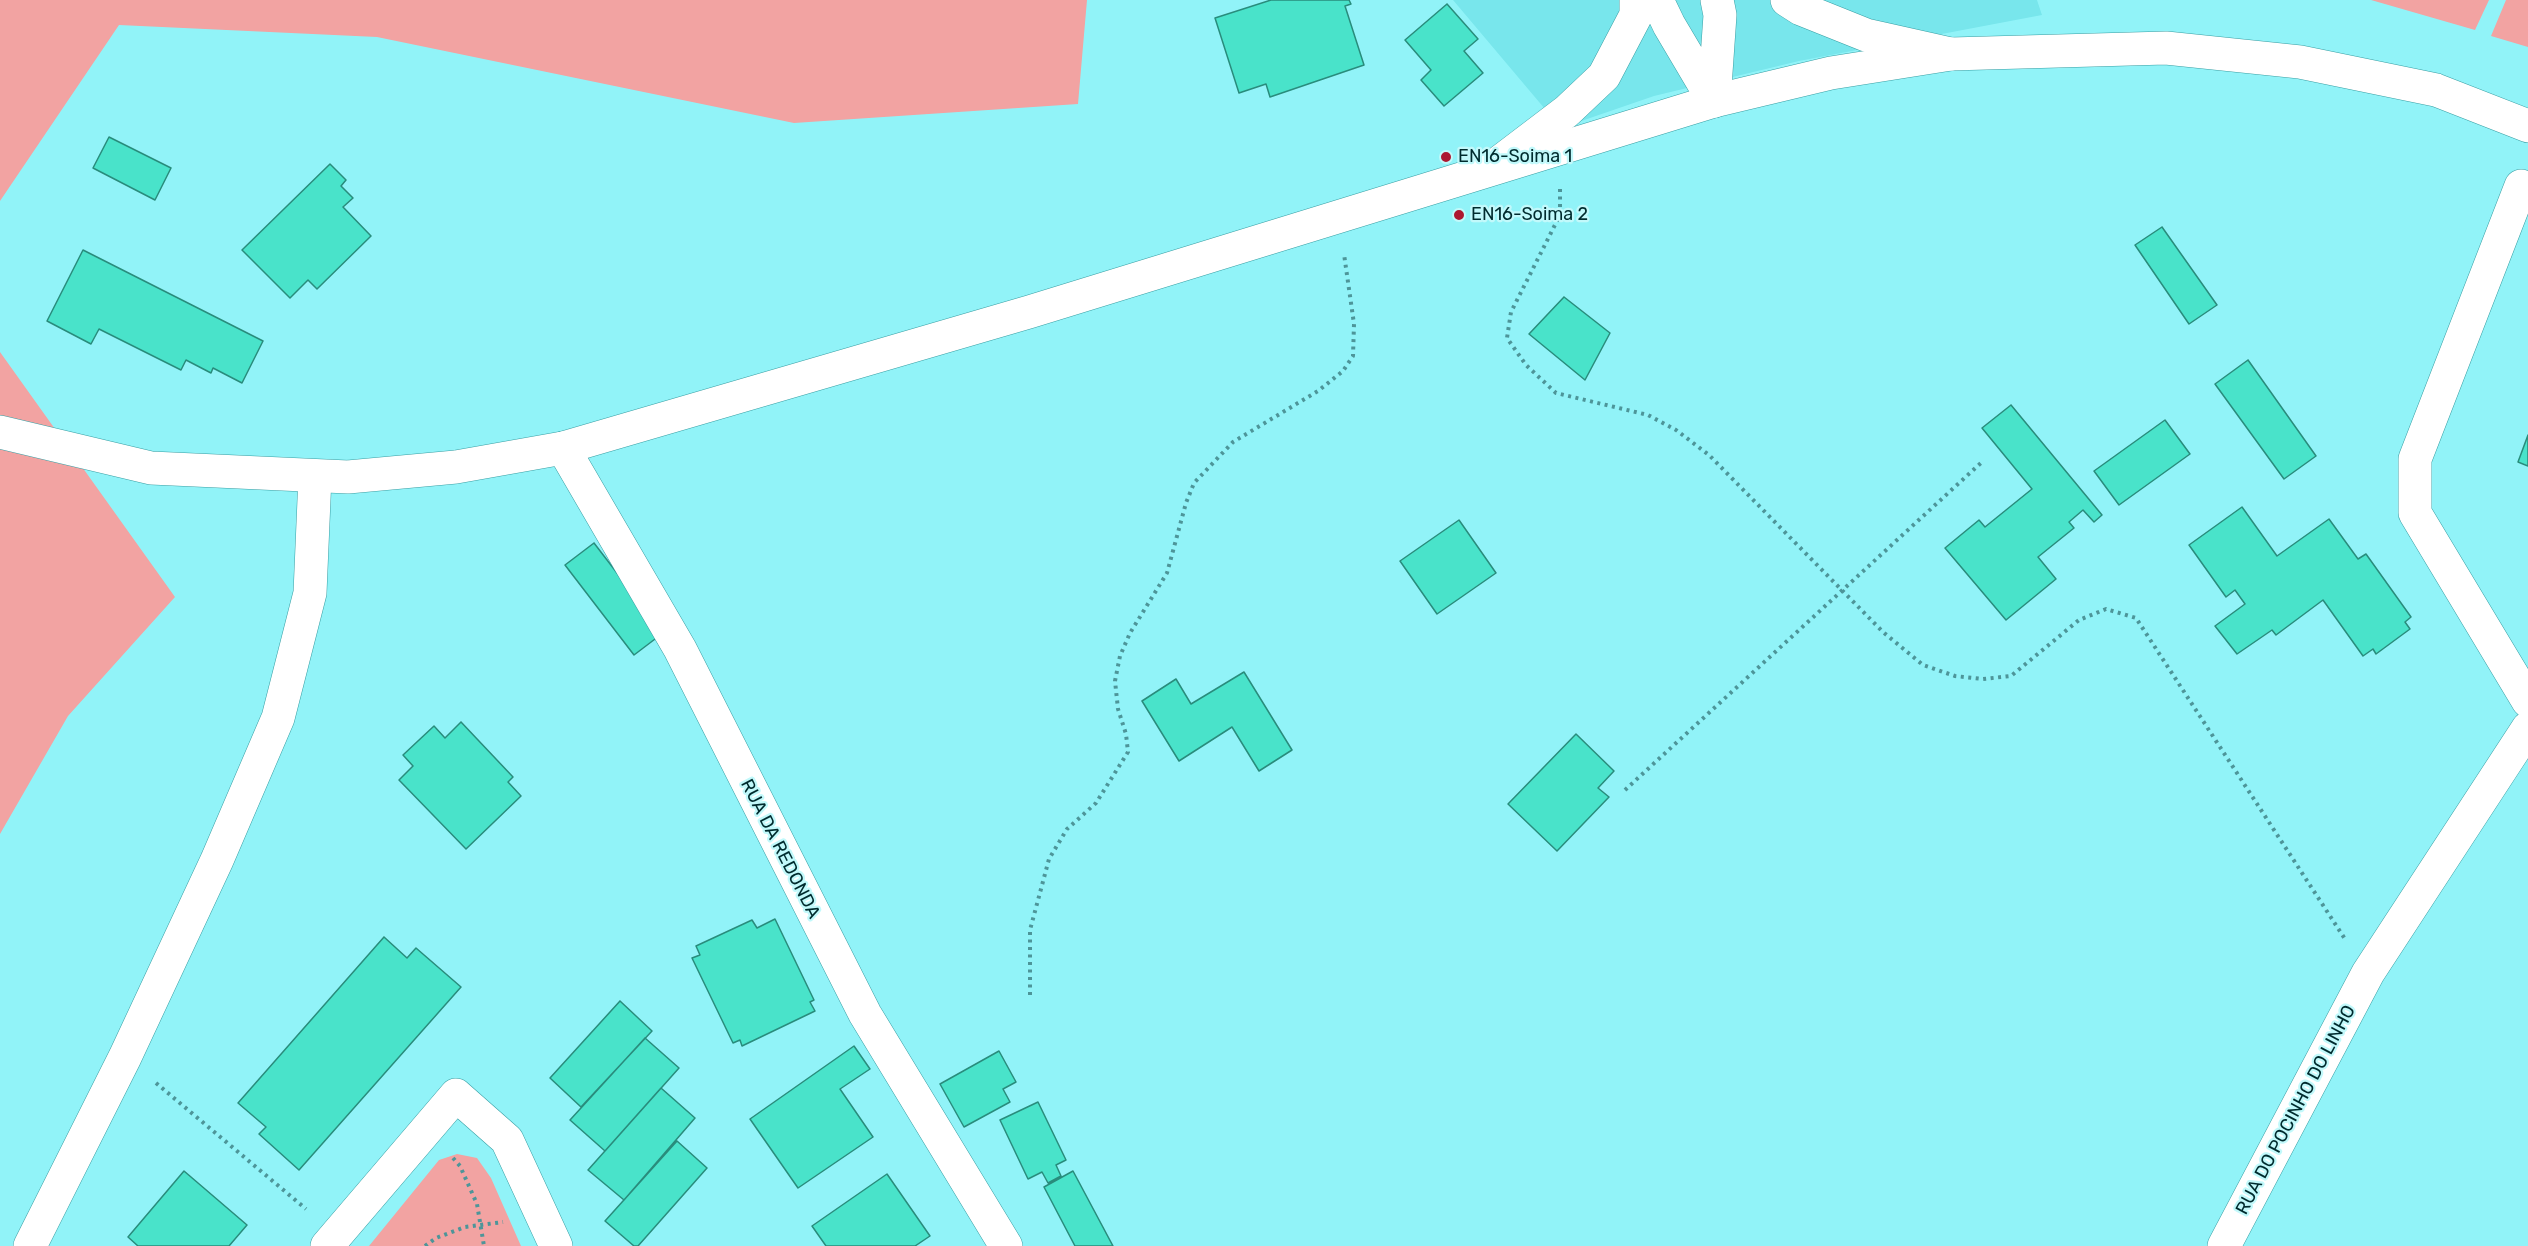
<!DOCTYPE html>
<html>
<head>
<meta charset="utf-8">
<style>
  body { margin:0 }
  canvas { display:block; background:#91f3f8 }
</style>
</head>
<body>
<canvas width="2528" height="1246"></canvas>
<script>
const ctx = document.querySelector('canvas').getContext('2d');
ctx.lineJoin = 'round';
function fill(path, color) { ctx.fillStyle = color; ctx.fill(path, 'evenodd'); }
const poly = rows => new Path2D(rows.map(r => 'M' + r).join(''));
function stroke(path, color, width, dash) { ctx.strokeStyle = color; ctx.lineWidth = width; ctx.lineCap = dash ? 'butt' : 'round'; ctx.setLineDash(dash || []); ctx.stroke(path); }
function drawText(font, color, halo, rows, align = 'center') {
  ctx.font = font + ' Rubik,sans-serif'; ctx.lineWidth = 4.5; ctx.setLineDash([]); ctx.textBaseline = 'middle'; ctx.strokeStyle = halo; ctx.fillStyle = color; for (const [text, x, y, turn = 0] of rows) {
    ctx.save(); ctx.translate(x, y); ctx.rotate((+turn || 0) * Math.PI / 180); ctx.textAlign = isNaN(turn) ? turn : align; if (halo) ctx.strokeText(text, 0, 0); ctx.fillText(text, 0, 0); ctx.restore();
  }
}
const built = poly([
  [1453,0,2037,0,2042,15,1799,61,1654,96,1561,128]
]);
const green = poly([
  [0,0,1087,0,1078,104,794,123,377,37,119,25,0,201],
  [2371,0,2489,0,2475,30],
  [2506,0,2528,0,2528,47,2491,36],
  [0,352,175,597,68,716,0,834],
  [457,1154,477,1158,491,1178,521,1246,369,1246,439,1160]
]);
const building = poly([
  [1271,0,1349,0,1351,4,1345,6,1364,65,1270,97,1266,84,1239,93,1215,18,1271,0],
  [1447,4,1478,39,1464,51,1483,73,1444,106,1421,80,1431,70,1405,40,1447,4],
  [109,137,171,168,155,200,93,168,109,137],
  [330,164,346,180,341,186,353,198,343,207,371,236,317,289,308,280,290,298,242,250,330,164],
  [2162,227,2217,305,2189,324,2135,245,2162,227],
  [83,250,263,341,242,383,213,368,211,373,186,360,181,370,99,329,91,344,47,321,83,250],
  [1564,297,1610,333,1585,380,1529,334,1564,297],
  [2248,360,2316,456,2284,479,2215,384,2248,360],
  [2011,405,2102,515,2094,522,2083,510,2069,522,2074,528,2038,557,2056,579,2006,620,1945,548,1979,520,1985,527,2032,489,1982,428,2011,405],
  [2165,420,2190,454,2119,505,2094,471,2165,420],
  [2528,435,2528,466,2518,462,2528,435],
  [2242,507,2277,556,2329,519,2358,559,2366,554,2411,617,2405,622,2410,629,2376,654,2373,649,2363,656,2323,600,2276,635,2272,630,2237,654,2215,626,2245,604,2235,590,2226,597,2189,545,2242,507],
  [1459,520,1496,573,1437,614,1400,561,1459,520],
  [594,543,663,633,634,655,565,565,594,543],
  [1244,672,1292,750,1259,771,1232,727,1179,761,1142,701,1176,679,1191,704,1244,672],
  [461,722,513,777,508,782,521,796,466,849,399,780,413,766,403,755,434,726,445,738,461,722],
  [1576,734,1614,771,1598,788,1609,797,1557,851,1508,804,1576,734],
  [775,919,814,1000,810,1002,815,1011,742,1046,740,1040,733,1043,692,958,700,955,696,946,752,920,757,928,775,919],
  [384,937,407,958,416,948,461,987,299,1170,259,1134,266,1127,238,1103,384,937],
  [620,1001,652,1031,581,1107,550,1078,620,1001],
  [645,1038,679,1068,605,1151,570,1120,645,1038],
  [854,1046,870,1069,840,1089,873,1137,798,1188,750,1119,854,1046],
  [999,1051,1016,1082,1003,1089,1010,1102,964,1127,940,1084,999,1051],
  [661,1088,695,1118,624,1200,588,1170,661,1088],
  [1038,1102,1066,1160,1056,1165,1061,1176,1048,1183,1042,1172,1028,1179,1000,1120,1038,1102],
  [677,1141,707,1168,638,1246,634,1246,605,1221,677,1141],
  [184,1171,247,1225,229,1246,138,1246,128,1237,184,1171],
  [1073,1171,1113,1246,1075,1246,1044,1187,1073,1171],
  [887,1174,930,1236,915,1246,826,1246,812,1226,887,1174]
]);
const path = poly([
  [1560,189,1560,215,1511,312,1507,338,1526,365,1556,393,1648,415,1676,430,1709,455,1883,632,1923,665,1955,676,1983,679,2011,676,2079,620,2106,609,2136,618,2345,939],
  [1625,790,1983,461],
  [1030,995,1030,930,1049,859,1067,829,1096,803,1128,752,1126,734,1118,709,1115,681,1120,656,1130,633,1167,573,1186,503,1194,483,1233,442,1318,391,1343,371,1353,356,1354,324,1344,254],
  [156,1083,306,1209],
  [453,1158,460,1166,477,1204,484,1246],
  [425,1246,436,1238,465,1227,503,1222]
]);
const street = poly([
  [1657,0,1669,25,1714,101],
  [1787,0,1801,9,1866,35,1951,54],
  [1714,101,1720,15,1717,0],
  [1492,168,1567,111,1604,76,1636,15,1636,0],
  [2528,189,2521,186,2415,459,2415,513,2528,701],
  [563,448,680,649,865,1014,1006,1246],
  [30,1246,125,1057,217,860,278,718,310,593,315,476],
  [327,1246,456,1095,507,1140,556,1246],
  [2224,1246,2368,973,2528,728]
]);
const primary = poly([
  [0,432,151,468,348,477,456,467,563,448,1029,312,1714,101,1831,73,1951,54,2166,48,2300,62,2436,90,2528,126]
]);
const markers = [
  [1446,157,6,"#ac1730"],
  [1459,215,6,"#ac1730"]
];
const poiNames = [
  ["EN16-Soima 1",1458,157],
  ["EN16-Soima 2",1471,215]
];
const streetNames = [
  ["RUA DA REDONDA",780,849,63],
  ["RUA DO POCINHO DO LINHO",2296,1110,-62]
];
fill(built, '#78e6ec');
fill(green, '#f2a3a2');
fill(building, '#49e3ca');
stroke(building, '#298c7c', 1.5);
stroke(street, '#389fa4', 34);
stroke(primary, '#389fa4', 34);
stroke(path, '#4d9599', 4, [3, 4.5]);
stroke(street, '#fff', 33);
stroke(primary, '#fff', 33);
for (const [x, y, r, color] of markers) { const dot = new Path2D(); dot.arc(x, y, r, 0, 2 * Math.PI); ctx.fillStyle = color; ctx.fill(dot); stroke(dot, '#c2f9fb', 2); }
drawText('18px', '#002b2e', '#c2f9fb', poiNames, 'left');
drawText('18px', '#002b2e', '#c2f9fb', streetNames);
</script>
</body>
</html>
